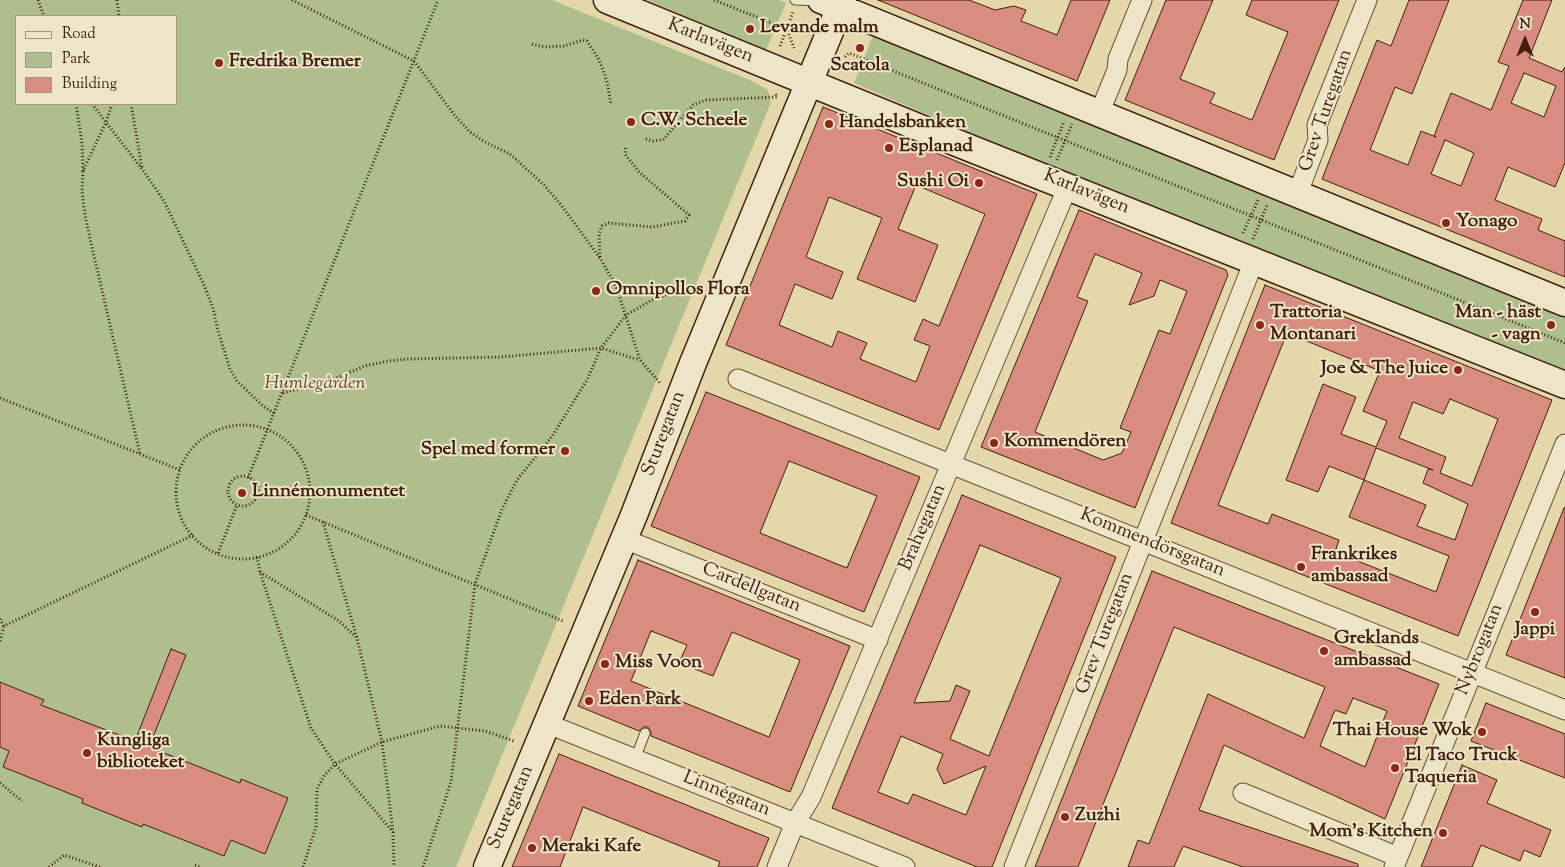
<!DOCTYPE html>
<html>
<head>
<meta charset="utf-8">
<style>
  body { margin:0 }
  #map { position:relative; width:1565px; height:867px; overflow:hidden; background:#e4d7aa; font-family:"Sorts Mill Goudy",serif }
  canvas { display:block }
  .legend { position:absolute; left:15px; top:15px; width:162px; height:90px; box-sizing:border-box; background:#ede5c8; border:1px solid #a9967e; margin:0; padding:6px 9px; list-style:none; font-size:15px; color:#42200f }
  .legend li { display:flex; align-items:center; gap:10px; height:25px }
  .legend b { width:25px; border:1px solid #a9967e }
  .north { position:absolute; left:1500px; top:15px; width:50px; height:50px; -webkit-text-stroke:4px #ede5c8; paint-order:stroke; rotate:0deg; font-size:14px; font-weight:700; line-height:20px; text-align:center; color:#42200f }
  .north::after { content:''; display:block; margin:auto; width:18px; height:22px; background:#42200f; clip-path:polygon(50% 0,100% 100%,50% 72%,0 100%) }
</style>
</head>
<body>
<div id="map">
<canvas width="1565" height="867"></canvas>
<ul class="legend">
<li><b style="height:6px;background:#ede5c8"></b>Road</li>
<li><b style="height:14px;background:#aebf8d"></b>Park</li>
<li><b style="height:14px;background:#d98d81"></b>Building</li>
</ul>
<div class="north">N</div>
</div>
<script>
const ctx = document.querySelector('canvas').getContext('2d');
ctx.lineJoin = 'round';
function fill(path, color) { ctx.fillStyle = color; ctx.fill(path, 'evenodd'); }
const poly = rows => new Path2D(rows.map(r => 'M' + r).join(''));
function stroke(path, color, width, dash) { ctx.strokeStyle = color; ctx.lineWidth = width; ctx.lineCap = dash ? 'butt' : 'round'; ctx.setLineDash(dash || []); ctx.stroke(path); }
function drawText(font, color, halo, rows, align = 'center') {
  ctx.font = font + ' "Sorts Mill Goudy",serif'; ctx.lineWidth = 4; ctx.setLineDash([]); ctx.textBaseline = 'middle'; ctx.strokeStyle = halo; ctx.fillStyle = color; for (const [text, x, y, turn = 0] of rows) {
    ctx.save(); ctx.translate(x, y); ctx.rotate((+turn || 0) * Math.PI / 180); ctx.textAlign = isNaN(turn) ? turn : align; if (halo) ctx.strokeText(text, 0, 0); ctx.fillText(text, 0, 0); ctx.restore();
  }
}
const green = poly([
  [0,0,552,0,752,81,768,90,771,102,456,867,0,867],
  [16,16,176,16,176,104,16,104],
  [647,0,779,0,786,3,766,50],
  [873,36,1296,205,1565,315,1565,372,993,143,854,83]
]);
const building = poly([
  [878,0,969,0,995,10,1014,6,1026,10,1021,21,1057,35,1071,0,1110,0,1077,81,878,0],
  [1166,0,1213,0,1180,79,1215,93,1210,103,1252,120,1288,32,1246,15,1252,0,1339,0,1274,160,1125,100,1166,0],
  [1409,0,1449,0,1412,94,1395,87,1370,150,1408,165,1421,131,1436,137,1434,136,1451,93,1491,110,1509,66,1498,62,1523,0,1552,0,1529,58,1562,72,1565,67,1565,163,1555,187,1508,167,1495,200,1542,219,1538,230,1565,241,1565,277,1322,179,1377,40,1391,46,1409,0],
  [1524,73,1556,86,1544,117,1511,103,1524,73],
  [1445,140,1474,153,1461,186,1431,174,1445,140],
  [823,107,1037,194,939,430,726,345,823,107],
  [916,185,985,214,939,326,923,319,914,340,930,346,916,382,860,359,867,343,838,331,832,347,779,325,795,284,832,299,843,272,806,257,829,197,882,218,857,279,915,302,938,245,898,229,916,185],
  [1079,210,1226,270,1228,275,1135,508,981,447,1079,210],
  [1095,254,1142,273,1129,305,1154,296,1160,280,1187,291,1170,334,1159,330,1120,428,1131,432,1122,453,1103,460,1035,432,1088,301,1077,297,1095,254],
  [1265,285,1552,400,1458,636,1171,523,1265,285],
  [1287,333,1380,371,1363,411,1387,421,1376,447,1341,434,1356,397,1323,384,1286,480,1318,492,1329,466,1364,480,1376,448,1433,470,1428,469,1423,483,1468,504,1455,540,1417,526,1426,505,1364,480,1349,517,1449,556,1436,592,1335,552,1339,540,1272,514,1268,524,1218,505,1287,333],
  [1450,399,1498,419,1472,486,1440,473,1446,457,1399,438,1413,402,1443,414,1450,399],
  [706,392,920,477,864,612,651,526,706,392],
  [789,461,877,496,847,568,760,533,789,461],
  [962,495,1116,557,992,867,977,867,832,808,962,495],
  [980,545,1061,578,989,756,950,739,970,691,956,685,950,701,914,703,980,545],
  [901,736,943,754,937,769,944,784,986,766,966,815,913,794,908,804,878,792,901,736],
  [1564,508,1565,508,1565,678,1506,655,1564,508],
  [638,560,850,646,790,792,651,736,651,732,648,727,644,727,639,731,578,706,638,560],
  [651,631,687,645,679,663,713,676,732,632,800,660,769,737,631,681,651,631],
  [1152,571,1439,684,1385,819,1224,745,1199,810,1358,864,1358,867,1243,867,1183,846,1174,867,1128,867,1138,840,1149,844,1208,694,1304,738,1325,687,1174,627,1078,867,1035,867,1152,571],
  [1353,698,1387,711,1365,767,1320,746,1335,710,1346,714,1353,698],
  [171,649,186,655,149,747,240,783,241,779,288,798,265,854,231,840,224,856,143,824,142,827,82,803,83,799,3,767,9,751,0,747,0,682,44,700,41,705,135,741,171,649],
  [1486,703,1565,734,1565,778,1471,741,1486,703],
  [559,754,769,838,757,867,718,867,720,862,583,807,560,867,512,867,559,754],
  [1462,765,1497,780,1487,803,1551,830,1540,857,1524,850,1520,861,1481,845,1472,867,1421,867,1462,765]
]);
const path = poly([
  [38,0,44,16],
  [117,0,119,16],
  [292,0,414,61,456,117,470,132,485,142,510,154,544,185,561,205,600,258,616,286,640,360,660,383],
  [714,0,787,29,794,48],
  [532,44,544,47,564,46,583,40,587,41,598,58,605,75,608,86,611,105],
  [780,46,793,12],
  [845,57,849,53,1565,343],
  [76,104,82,143,83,171],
  [92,104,142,169,164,201,204,285,213,308,218,331,230,369,237,381,263,406,274,413],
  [112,104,106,122,83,171,82,192,85,215,91,243,140,454],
  [131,104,142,168],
  [646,139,653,141,663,140,693,105,706,100,777,97,775,93],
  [1050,157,1064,121],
  [1057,160,1072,124],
  [1243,233,1258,200],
  [1253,239,1267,205],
  [600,257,599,234,602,226,609,223,652,227,685,221,689,215,639,172,625,154,626,146],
  [283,393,334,379,365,366,388,361,407,359,501,357,601,348,639,360],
  [0,398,180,470],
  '176 492a67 67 0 1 1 134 0a67 67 0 1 1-134 0Z',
  '228 491a15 15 0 1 1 30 0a15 15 0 1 1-30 0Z',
  [248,478,438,0],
  [306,515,563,621],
  [323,522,357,638,382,742,393,832,394,867],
  [218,553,237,505],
  [257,557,260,572,311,728,335,764,393,832],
  [260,572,339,621,356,637],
  [0,619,4,626,193,535],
  [0,641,4,626],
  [0,783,22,801],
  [195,865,200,867],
  [49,867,64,855,100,867],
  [303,867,316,827,317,789,324,776,335,764,382,742,440,726,485,731,514,741],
  [423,867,451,782,475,584,502,509,517,480,553,435,587,380,601,348,626,315,652,300,681,290,701,286]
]);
const lane = poly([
  [795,0,819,1],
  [635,759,645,733]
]);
const street = poly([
  [1099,114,1117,70,1118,59,1142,0],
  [1297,195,1318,140,1317,125,1367,0],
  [738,379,1565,710],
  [624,539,878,640],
  [548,724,905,867],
  [1243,793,1398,857],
  [777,867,795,823,811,797,1068,186],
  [1014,867,1254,261],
  [1394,867,1565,444]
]);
const secondary = poly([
  [607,0,952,141,1565,385],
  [821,0,1565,303],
  [487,867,634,515,693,363,843,0]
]);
const markers = [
  [750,29,5,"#8f2418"],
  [860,48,5,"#8f2418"],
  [219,63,5,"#8f2418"],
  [631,122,5,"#8f2418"],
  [829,124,5,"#8f2418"],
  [889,148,5,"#8f2418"],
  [979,183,5,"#8f2418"],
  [1446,223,5,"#8f2418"],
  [596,291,5,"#8f2418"],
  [1260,325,5,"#8f2418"],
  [1551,325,5,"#8f2418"],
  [1458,370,5,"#8f2418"],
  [994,443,5,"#8f2418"],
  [565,451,5,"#8f2418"],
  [242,493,5,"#8f2418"],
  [1301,567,5,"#8f2418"],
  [1535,612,5,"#8f2418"],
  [1324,651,5,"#8f2418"],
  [605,664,5,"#8f2418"],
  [589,701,5,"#8f2418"],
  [1482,732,5,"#8f2418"],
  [87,753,5,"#8f2418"],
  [1395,768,5,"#8f2418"],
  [1065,817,5,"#8f2418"],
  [1443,833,5,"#8f2418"],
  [532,848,5,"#8f2418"]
];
const poiNames = [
  ["Levande malm",760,29],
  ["Fredrika Bremer",229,63],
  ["Scatola",860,67,"center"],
  ["C.W. Scheele",641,122],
  ["Handelsbanken",839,124],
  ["Esplanad",899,148],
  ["Sushi Oi",969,183,"right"],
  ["Yonago",1456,223],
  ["Omnipollos Flora",606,291],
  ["Trattoria",1270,314],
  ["Montanari",1270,336],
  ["Man - häst",1541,314,"right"],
  ["- vagn",1541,336,"right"],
  ["Joe & The Juice",1448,370,"right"],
  ["Kommendören",1004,443],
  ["Spel med former",555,451,"right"],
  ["Linnémonumentet",252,493],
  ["Frankrikes",1311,556],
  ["ambassad",1311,578],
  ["Jappi",1535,631,"center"],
  ["Greklands",1334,640],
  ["ambassad",1334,662],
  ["Miss Voon",615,664],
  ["Eden Park",599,701],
  ["Thai House Wok",1472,732,"right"],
  ["Kungliga",97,742],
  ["biblioteket",97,764],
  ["El Taco Truck",1405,757],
  ["Taqueria",1405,779],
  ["Zuzhi",1075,817],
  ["Mom's Kitchen",1433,833,"right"],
  ["Meraki Kafe",542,848]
];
const streetNames = [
  ["Karlavägen",710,42,22],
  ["Grev Turegatan",1327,111,-71],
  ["Karlavägen",1086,193,22],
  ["Sturegatan",665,434,-69],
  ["Brahegatan",924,528,-67],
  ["Kommendörsgatan",1152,544,22],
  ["Cardellgatan",751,589,22],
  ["Grev Turegatan",1106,634,-69],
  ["Nybrogatan",1481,650,-68],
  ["Linnégatan",726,795,22],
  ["Sturegatan",512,808,-67]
];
const parkNames = [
  ["Humlegården",315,385]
];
fill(green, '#aebf8d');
fill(building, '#d98d81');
stroke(building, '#42200f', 1);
stroke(lane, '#6a4e36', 11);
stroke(street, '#6a4e36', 21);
stroke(secondary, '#42200f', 29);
stroke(path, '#42200f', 3, [1, 2.5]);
stroke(lane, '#ede5c8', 9);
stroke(street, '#ede5c8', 19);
stroke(secondary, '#ede5c8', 26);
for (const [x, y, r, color] of markers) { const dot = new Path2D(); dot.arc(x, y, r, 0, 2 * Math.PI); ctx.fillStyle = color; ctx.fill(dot); stroke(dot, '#ede5c8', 2); }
drawText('bold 19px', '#42200f', '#ede5c8', poiNames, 'left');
drawText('19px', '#42200f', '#ede5c8', streetNames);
drawText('italic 19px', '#5d482e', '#ede5c8', parkNames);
</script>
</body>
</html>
